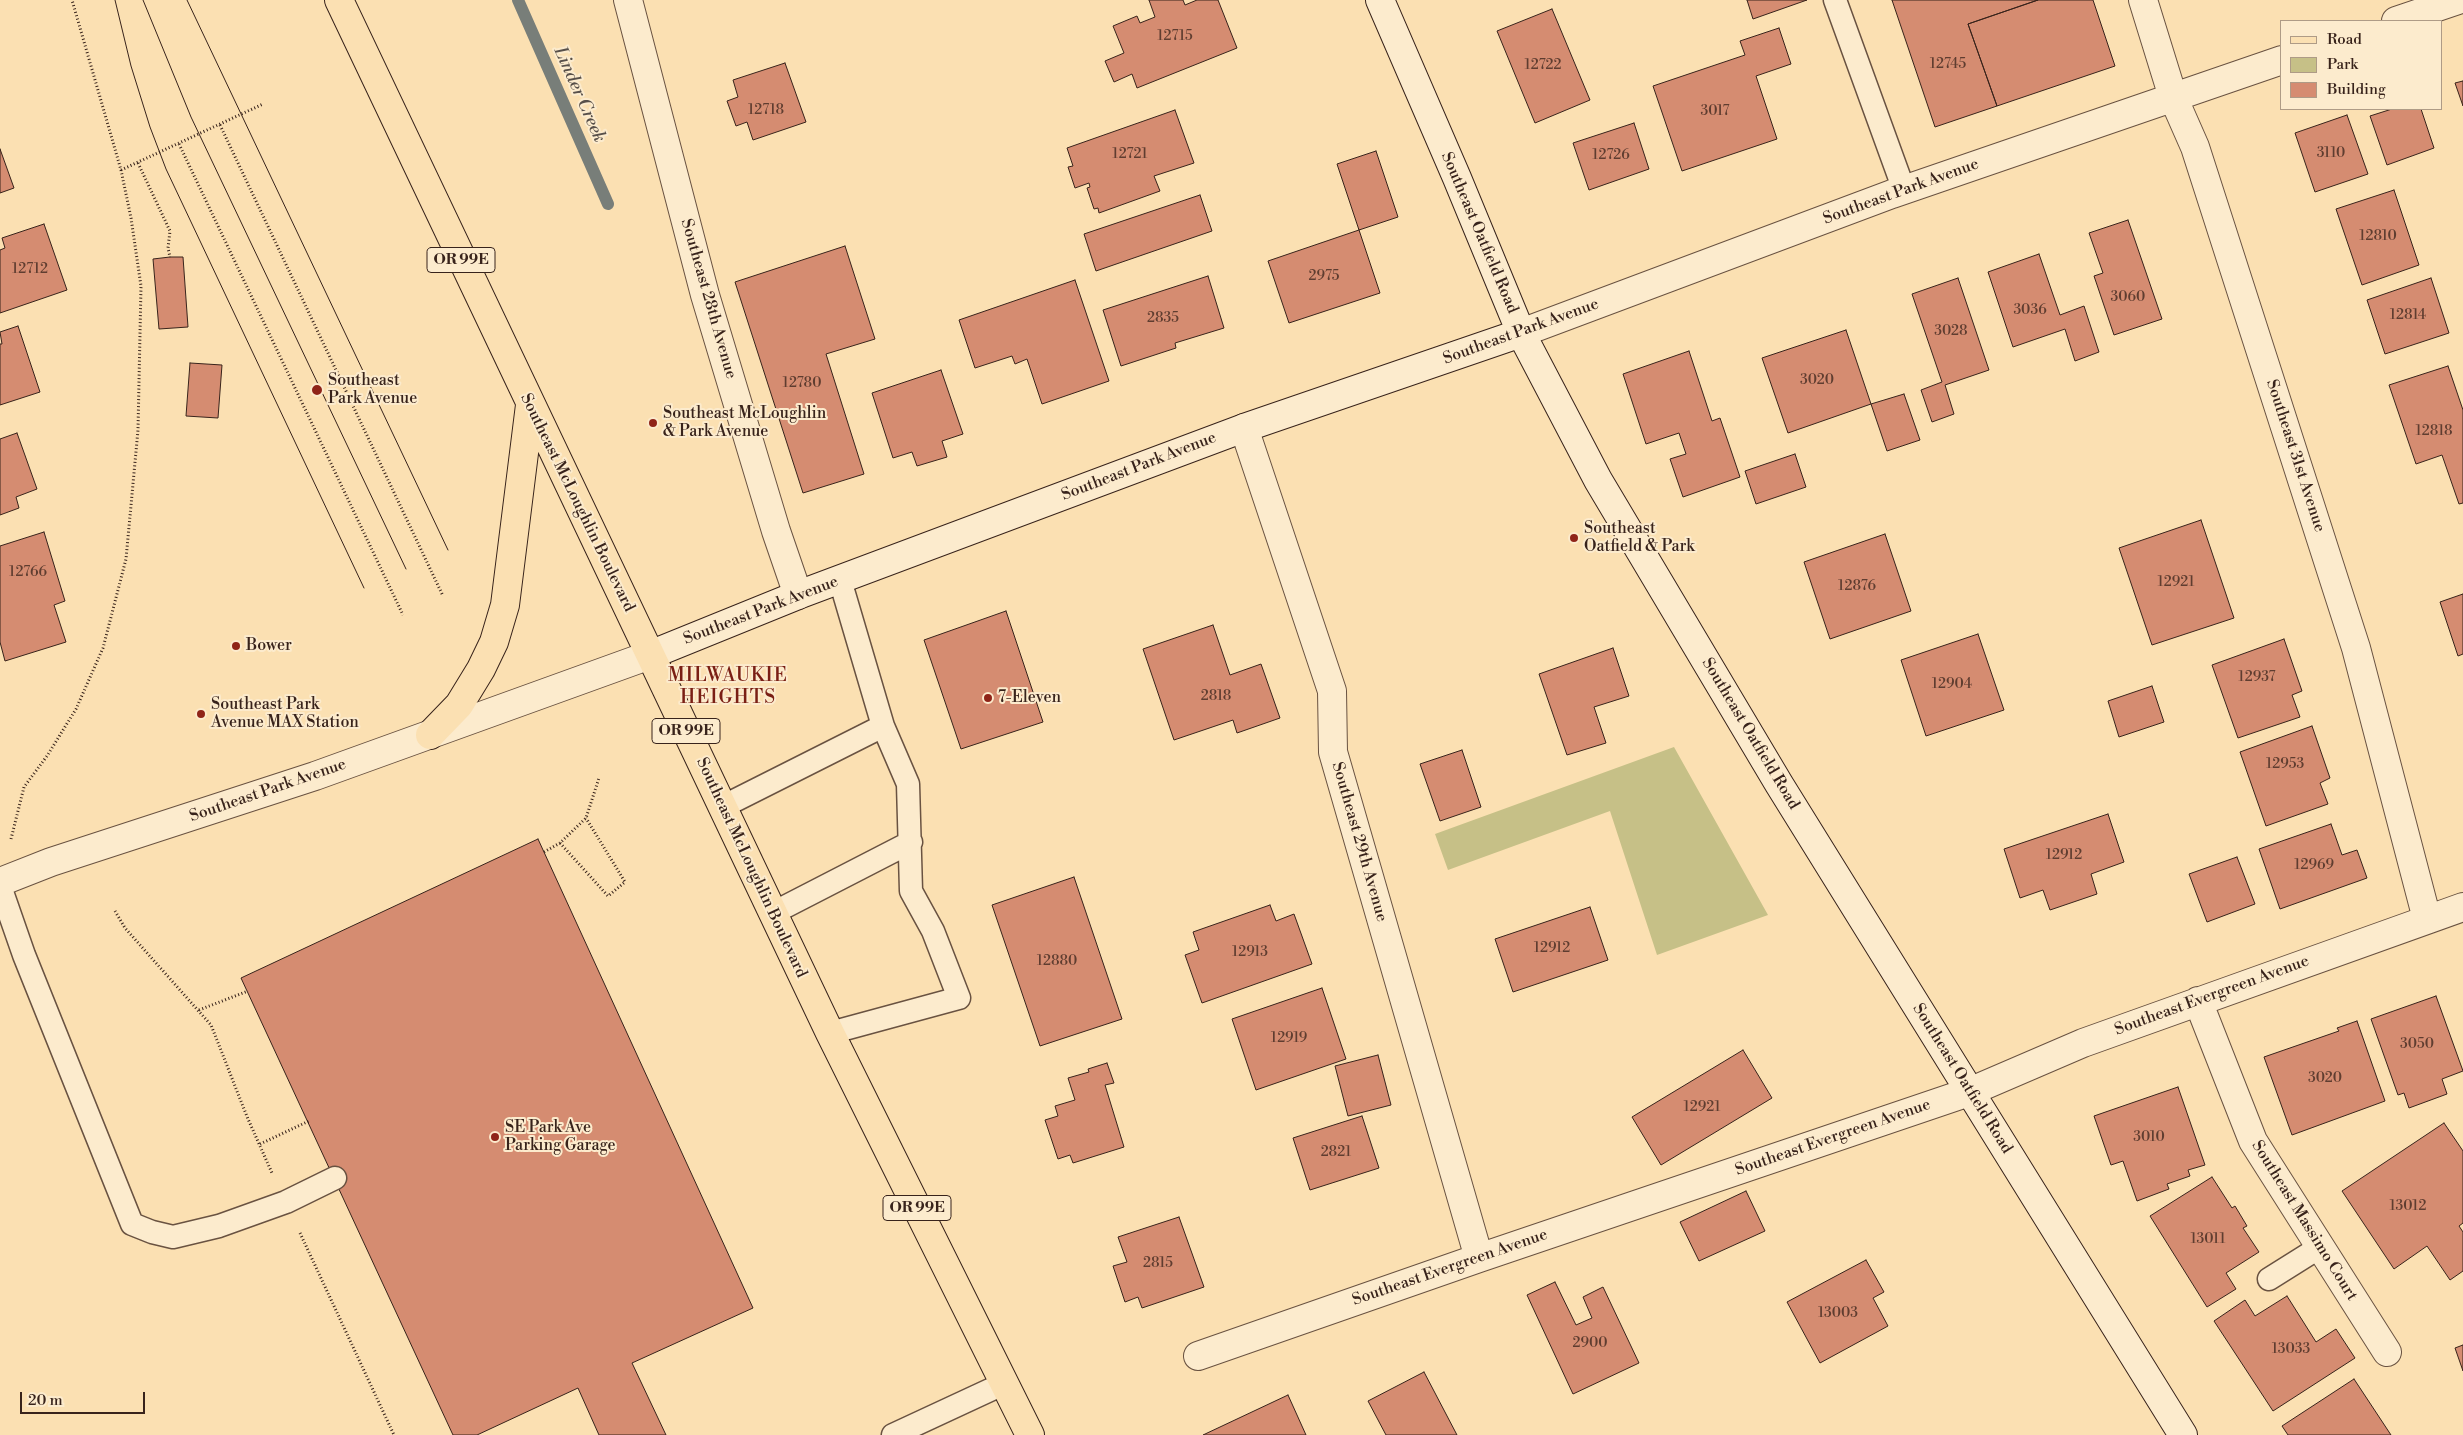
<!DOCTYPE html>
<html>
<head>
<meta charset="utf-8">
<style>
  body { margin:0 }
  #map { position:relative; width:2463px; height:1435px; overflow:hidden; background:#fbe0b2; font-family:"Libre Bodoni",serif }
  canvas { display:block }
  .legend { position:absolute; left:2280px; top:20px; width:162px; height:90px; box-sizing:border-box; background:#fcebcd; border:1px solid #ae9b86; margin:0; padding:6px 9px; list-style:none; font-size:15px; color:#38231b }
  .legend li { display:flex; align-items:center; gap:10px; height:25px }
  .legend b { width:25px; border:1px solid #ae9b86 }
  .scale { position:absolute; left:20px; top:1392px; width:125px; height:22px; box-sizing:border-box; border:2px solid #38231b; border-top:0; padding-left:6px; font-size:15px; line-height:18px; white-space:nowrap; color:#38231b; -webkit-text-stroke:4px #fcebcd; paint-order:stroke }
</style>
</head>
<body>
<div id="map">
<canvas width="2463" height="1435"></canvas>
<ul class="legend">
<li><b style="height:6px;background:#fbe0b2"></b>Road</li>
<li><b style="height:14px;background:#c6c087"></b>Park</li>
<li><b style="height:14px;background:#d58c71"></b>Building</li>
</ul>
<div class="scale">20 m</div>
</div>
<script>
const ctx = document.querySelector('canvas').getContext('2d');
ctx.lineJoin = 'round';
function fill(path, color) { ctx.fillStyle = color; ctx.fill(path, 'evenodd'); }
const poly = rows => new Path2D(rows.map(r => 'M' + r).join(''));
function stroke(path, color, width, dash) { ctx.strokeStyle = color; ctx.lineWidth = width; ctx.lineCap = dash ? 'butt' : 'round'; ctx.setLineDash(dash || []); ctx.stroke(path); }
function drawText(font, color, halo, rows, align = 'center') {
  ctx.font = font + ' "Libre Bodoni",serif'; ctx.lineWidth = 4; ctx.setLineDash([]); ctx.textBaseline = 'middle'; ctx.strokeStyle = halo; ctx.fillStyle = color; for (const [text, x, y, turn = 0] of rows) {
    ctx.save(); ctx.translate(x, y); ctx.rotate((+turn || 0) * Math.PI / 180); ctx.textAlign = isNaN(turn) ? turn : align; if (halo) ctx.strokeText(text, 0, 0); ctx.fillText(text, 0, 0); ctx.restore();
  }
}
const green = poly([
  [1674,747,1768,915,1657,955,1610,811,1448,870,1435,834]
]);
const stream = poly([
  [518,0,608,204]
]);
const building = poly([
  [1149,0,1183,0,1185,5,1197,0,1218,0,1237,48,1137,88,1132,74,1114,82,1105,61,1124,53,1113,26,1137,16,1140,23,1155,17,1149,0],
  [1747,0,1807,0,1753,19,1747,0],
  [1892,0,2038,0,1968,24,1997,106,1935,127,1892,0],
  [2038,0,2093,0,2115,66,1997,106,1968,24,2038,0],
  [1552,9,1590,100,1535,123,1497,31,1552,9],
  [1779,28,1791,64,1756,76,1777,139,1682,171,1653,86,1745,55,1740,41,1779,28],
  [785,63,806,122,753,140,747,122,736,126,727,101,738,97,733,80,785,63],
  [2463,81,2463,106,2455,83,2463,81],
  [2392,109,2421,109,2434,148,2387,165,2370,116,2392,109],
  [1175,110,1194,163,1154,176,1160,191,1099,213,1098,208,1094,209,1087,188,1090,187,1089,183,1075,188,1068,167,1073,166,1067,148,1175,110],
  [2347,115,2368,174,2315,192,2295,133,2347,115],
  [1634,123,1649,169,1589,190,1573,143,1634,123],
  [0,149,14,188,0,193,0,149],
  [1376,151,1398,217,1359,230,1337,164,1376,151],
  [2394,190,2419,265,2362,285,2336,209,2394,190],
  [1200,195,1212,231,1096,271,1084,234,1200,195],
  [2128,220,2162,319,2114,335,2094,276,2103,273,2089,233,2128,220],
  [44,224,67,290,0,313,0,250,5,248,2,238,44,224],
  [1359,230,1380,293,1289,323,1268,261,1359,230],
  [845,246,875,339,826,354,864,474,803,493,735,282,845,246],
  [2039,254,2060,315,2084,306,2099,352,2075,361,2065,329,2013,347,1988,272,2039,254],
  [170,257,183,257,188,327,159,329,153,259,170,257],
  [1208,276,1224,328,1175,343,1176,348,1121,366,1103,310,1208,276],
  [1958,278,1989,370,1945,385,1954,414,1932,422,1921,390,1942,382,1912,294,1958,278],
  [2431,278,2449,333,2385,354,2367,300,2431,278],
  [1075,280,1109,381,1042,404,1027,359,1015,364,1012,356,975,368,959,320,1075,280],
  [18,326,40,392,0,405,0,344,2,344,0,332,18,326],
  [1846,330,1871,404,1788,433,1762,358,1846,330],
  [1689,351,1712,421,1720,418,1740,477,1683,497,1670,459,1686,454,1679,433,1646,444,1623,374,1689,351],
  [190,363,222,365,218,418,186,416,190,363],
  [2448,366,2463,410,2463,503,2459,504,2442,455,2416,464,2389,385,2448,366],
  [941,370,963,434,942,441,947,457,917,466,912,452,893,458,872,393,941,370],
  [1904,394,1920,440,1887,451,1871,404,1904,394],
  [17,433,37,489,16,497,19,508,0,515,0,439,17,433],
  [1795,454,1806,487,1756,504,1745,471,1795,454],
  [2201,520,2234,618,2152,645,2119,548,2201,520],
  [44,532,65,601,54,605,66,642,5,661,0,642,0,546,44,532],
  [1885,534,1911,611,1830,639,1804,562,1885,534],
  [2463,594,2463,654,2458,656,2440,602,2463,594],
  [1006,611,1043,722,961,749,924,640,1006,611],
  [1213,625,1230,675,1261,664,1280,718,1237,733,1233,720,1174,740,1143,649,1213,625],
  [1978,634,2004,710,1926,736,1901,660,1978,634],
  [2284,639,2302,691,2292,695,2300,717,2238,738,2212,665,2284,639],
  [1613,648,1629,696,1594,707,1606,743,1567,755,1539,674,1613,648],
  [2152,686,2164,722,2119,737,2108,701,2152,686],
  [2312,726,2330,778,2320,783,2328,804,2266,826,2240,752,2312,726],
  [1462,750,1481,807,1440,821,1420,764,1462,750],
  [2108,814,2124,862,2091,874,2097,894,2050,910,2043,890,2020,898,2004,849,2108,814],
  [2331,824,2342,855,2357,850,2367,878,2280,909,2259,849,2331,824],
  [538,839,753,1308,632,1363,666,1435,599,1435,578,1388,477,1435,453,1435,241,978,538,839],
  [2237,857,2255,904,2207,922,2189,874,2237,857],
  [1074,877,1122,1019,1040,1046,992,905,1074,877],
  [1270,905,1276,921,1294,914,1312,964,1202,1003,1185,955,1199,950,1193,932,1270,905],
  [1590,907,1608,960,1513,992,1495,939,1590,907],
  [1322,988,1346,1059,1256,1090,1232,1019,1322,988],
  [2436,996,2463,1071,2442,1079,2447,1094,2409,1108,2404,1093,2398,1095,2371,1019,2436,996],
  [2357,1021,2385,1101,2292,1135,2264,1057,2339,1031,2337,1028,2357,1021],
  [1743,1050,1772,1098,1661,1165,1632,1117,1743,1050],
  [1378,1055,1391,1105,1348,1116,1335,1066,1378,1055],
  [1107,1063,1114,1083,1105,1085,1124,1147,1073,1163,1070,1155,1058,1159,1045,1120,1058,1116,1055,1106,1075,1100,1068,1078,1089,1072,1088,1069,1107,1063],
  [2178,1087,2205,1165,2188,1170,2190,1176,2167,1184,2169,1189,2137,1201,2123,1161,2111,1165,2094,1116,2178,1087],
  [1362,1116,1379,1168,1310,1190,1293,1138,1362,1116],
  [2444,1123,2463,1151,2463,1223,2459,1226,2463,1232,2463,1271,2450,1280,2427,1246,2394,1269,2342,1191,2444,1123],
  [2212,1177,2232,1208,2235,1206,2247,1226,2243,1228,2259,1252,2226,1273,2236,1289,2207,1307,2150,1216,2212,1177],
  [1746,1191,1765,1231,1699,1261,1680,1222,1746,1191],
  [1179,1217,1204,1287,1142,1308,1138,1297,1125,1302,1113,1266,1127,1262,1118,1237,1179,1217],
  [1866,1260,1884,1292,1873,1298,1888,1326,1820,1363,1787,1302,1866,1260],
  [1555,1282,1576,1325,1592,1318,1583,1297,1603,1287,1639,1363,1573,1394,1527,1295,1555,1282],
  [2287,1296,2316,1342,2336,1329,2355,1358,2273,1411,2214,1321,2245,1300,2255,1316,2287,1296],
  [2463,1345,2463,1371,2455,1348,2463,1345],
  [1424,1372,1457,1435,1386,1435,1368,1401,1424,1372],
  [2354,1379,2391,1435,2288,1435,2282,1426,2354,1379],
  [1288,1395,1306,1435,1203,1435,1288,1395]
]);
const path = poly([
  [220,125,443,596],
  [179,144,403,615],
  [138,163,170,231,168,248,170,257],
  [121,170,263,104],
  [11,839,24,787,47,756,76,709,103,648,126,559,138,430,141,286,131,218,121,170,72,0],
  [560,843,608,896,625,882,586,818],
  [544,852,560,843,586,818,599,778],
  [115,911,125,928,211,1025,248,1119,272,1173],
  [199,1010,248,991],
  [260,1144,309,1121],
  [300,1233,394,1435]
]);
const service = poly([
  [1835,0,1904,190],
  [722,807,883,726],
  [0,886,24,955,132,1224,152,1232,173,1237,219,1226,286,1202,335,1178],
  [773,913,911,842],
  [830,1033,959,998,933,931,911,891,908,784,883,726,840,580],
  [2269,1279,2320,1247],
  [893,1435,1005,1383]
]);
const minor = poly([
  [628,0,705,295,776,531,798,595],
  [2143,0,2173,97,2195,147,2356,648,2427,919],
  [2396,21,2458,0],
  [1521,333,1892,194,2282,60],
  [1244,428,1332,691,1333,752,1479,1258],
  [2198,1001,2253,1141,2387,1352],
  [1198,1356,1479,1258,1969,1092,2083,1043,2463,907]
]);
const tertiary = poly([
  [0,882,51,862,315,776,650,655]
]);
const secondary = poly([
  [1380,0,1457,178,1521,333,1598,480,1779,784,2183,1435],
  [650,655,798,595,1244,428,1521,333]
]);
const primary = poly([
  [339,0,830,1033,1030,1435],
  [430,735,459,705,481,669,494,642,505,605,530,405]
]);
const tram = poly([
  [115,0,131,66,150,127,166,169,364,588],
  [143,0,191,117,406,569],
  [187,0,448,550]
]);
const markers = [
  [317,390,6,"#8f2418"],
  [653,423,5,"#8f2418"],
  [1574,538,5,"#8f2418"],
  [236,646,5,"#8f2418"],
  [988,698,5,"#8f2418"],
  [201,714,5,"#8f2418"],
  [495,1137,5,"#8f2418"]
];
const numberNames = [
  ["12715",1175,37],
  ["12745",1948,65],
  ["12722",1543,66],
  ["12718",766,111],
  ["3017",1715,112],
  ["3110",2331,154],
  ["12721",1130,155],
  ["12726",1611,156],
  ["12810",2378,237],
  ["12712",30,270],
  ["2975",1324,277],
  ["3060",2128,298],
  ["3036",2030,311],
  ["12814",2408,316],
  ["2835",1163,319],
  ["3028",1951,332],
  ["3020",1817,381],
  ["12780",802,384],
  ["12818",2434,432],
  ["12766",28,573],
  ["12921",2176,583],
  ["12876",1857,587],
  ["12937",2257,678],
  ["12904",1952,685],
  ["2818",1216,697],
  ["12953",2285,765],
  ["12912",2064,856],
  ["12969",2314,866],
  ["12912",1552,949],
  ["12913",1250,953],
  ["12880",1057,962],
  ["12919",1289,1039],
  ["3050",2417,1045],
  ["3020",2325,1079],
  ["12921",1702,1108],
  ["3010",2149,1138],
  ["2821",1336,1153],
  ["13012",2408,1207],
  ["13011",2208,1240],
  ["2815",1158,1264],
  ["13003",1838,1314],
  ["2900",1590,1344],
  ["13033",2291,1350]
];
const shields = [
  [461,260,68],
  [686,731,68],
  [917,1208,68]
];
const shieldNames = [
  ["OR 99E",461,260],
  ["OR 99E",686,731],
  ["OR 99E",917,1208]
];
const streetNames = [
  ["Southeast Park Avenue",1901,192,-20],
  ["Southeast Oatfield Road",1479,233,67],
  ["Southeast 28th Avenue",708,299,74],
  ["Southeast Park Avenue",1521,332,-20],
  ["Southeast 31st Avenue",2295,456,72],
  ["Southeast Park Avenue",1139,467,-21],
  ["Southeast McLoughlin Boulevard",577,503,64],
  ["Southeast Park Avenue",761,611,-21],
  ["Southeast Oatfield Road",1750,734,59],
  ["Southeast Park Avenue",268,791,-19],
  ["Southeast 29th Avenue",1359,842,74],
  ["Southeast McLoughlin Boulevard",751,868,65],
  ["Southeast Evergreen Avenue",2212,996,-20],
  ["Southeast Oatfield Road",1962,1079,58],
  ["Southeast Evergreen Avenue",1833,1138,-19],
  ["Southeast Massimo Court",2304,1221,58],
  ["Southeast Evergreen Avenue",1450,1268,-19]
];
const poiNames = [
  ["Southeast",328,381],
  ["Park Avenue",328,399],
  ["Southeast McLoughlin",663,414],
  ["& Park Avenue",663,432],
  ["Southeast",1584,529],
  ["Oatfield & Park",1584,547],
  ["Bower",246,646],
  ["7-Eleven",998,698],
  ["Southeast Park",211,705],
  ["Avenue MAX Station",211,723],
  ["SE Park Ave",505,1128],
  ["Parking Garage",505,1146]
];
const waterNames = [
  ["Linder Creek",579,95,66]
];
const quarterNames = [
  ["MILWAUKIE",728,676],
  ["HEIGHTS",728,698]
];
fill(green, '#c6c087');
stroke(stream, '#787e79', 12);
fill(building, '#d58c71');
stroke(building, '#38231b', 1);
stroke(service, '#695241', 25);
stroke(minor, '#695241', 30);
stroke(tertiary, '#695241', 30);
stroke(secondary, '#38231b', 30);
stroke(primary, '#38231b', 30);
stroke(path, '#38231b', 3, [1, 2.5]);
stroke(service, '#fcebcd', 22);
stroke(minor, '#fcebcd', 28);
stroke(tertiary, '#fcebcd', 28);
stroke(secondary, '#fcebcd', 28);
stroke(primary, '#fbe0b2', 28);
stroke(tram, '#38231b', 1);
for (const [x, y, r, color] of markers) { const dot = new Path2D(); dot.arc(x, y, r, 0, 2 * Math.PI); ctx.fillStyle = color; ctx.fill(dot); stroke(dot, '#fcebcd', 2); }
drawText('14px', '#5f3d30', null, numberNames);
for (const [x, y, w] of shields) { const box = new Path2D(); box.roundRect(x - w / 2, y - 12.5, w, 25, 4); ctx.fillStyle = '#fcebcd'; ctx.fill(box); stroke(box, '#38231b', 1); }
drawText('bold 15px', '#38231b', null, shieldNames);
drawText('16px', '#38231b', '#fcebcd', streetNames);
drawText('16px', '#38231b', '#fcebcd', poiNames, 'left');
drawText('italic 18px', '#58504a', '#fcebcd', waterNames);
ctx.letterSpacing = '1px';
drawText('19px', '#7a1f14', '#fcebcd', quarterNames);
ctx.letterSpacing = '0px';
</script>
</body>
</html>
